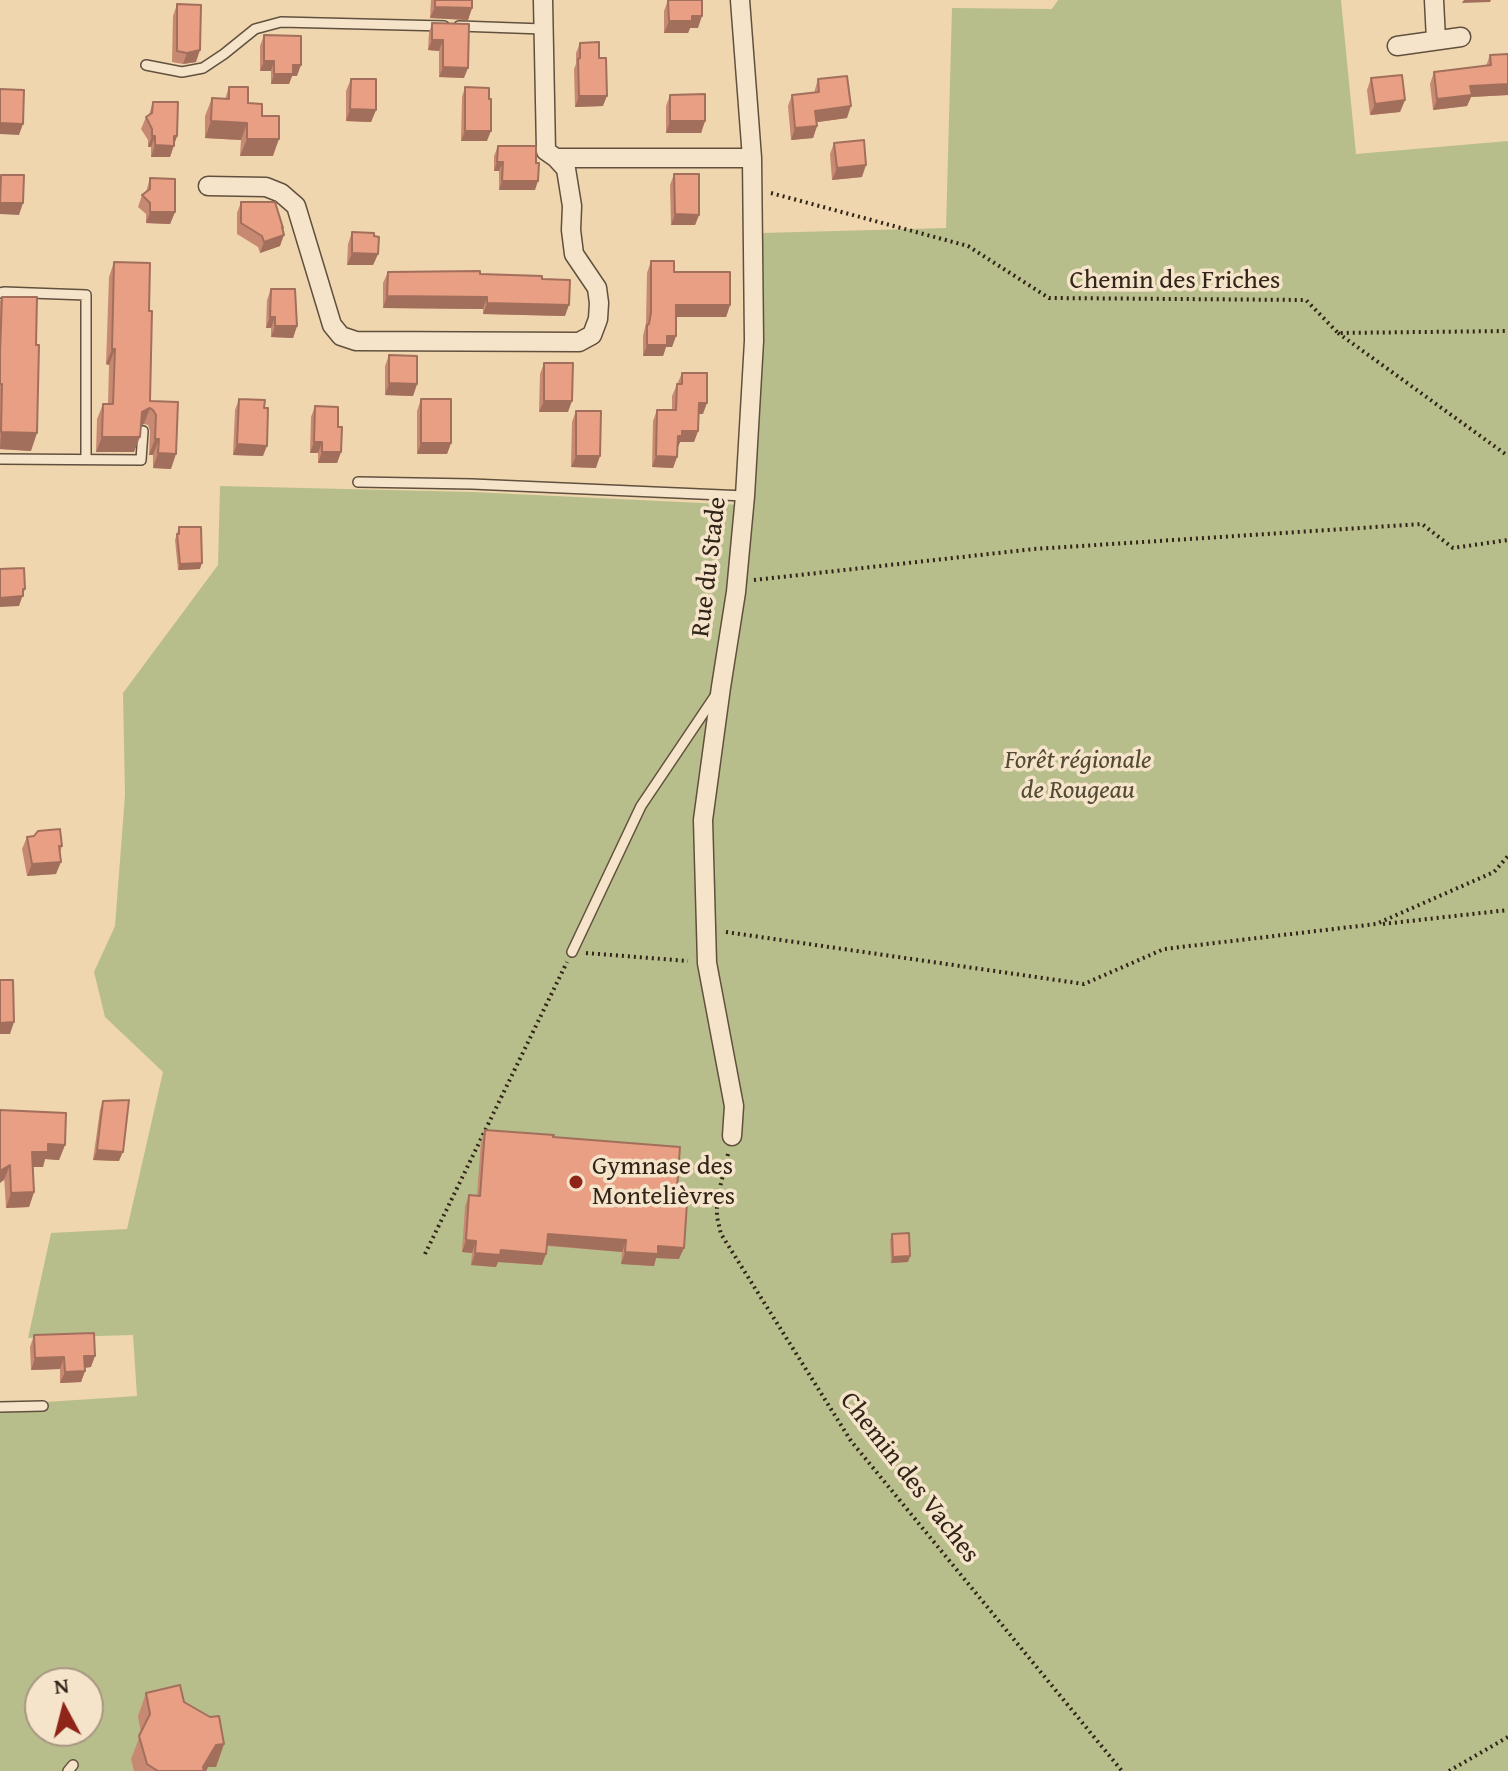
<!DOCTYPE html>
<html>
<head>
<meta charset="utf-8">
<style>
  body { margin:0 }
  #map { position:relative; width:1508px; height:1771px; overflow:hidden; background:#f0d6ae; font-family:"Gentium Book Plus",serif }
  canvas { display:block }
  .north { position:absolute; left:24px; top:1667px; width:80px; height:80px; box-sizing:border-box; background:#f5e4ca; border:2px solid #a79783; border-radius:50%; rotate:353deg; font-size:22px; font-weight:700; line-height:32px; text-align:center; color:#312418 }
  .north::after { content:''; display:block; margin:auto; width:28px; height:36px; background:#8f2418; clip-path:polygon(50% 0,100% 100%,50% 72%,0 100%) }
</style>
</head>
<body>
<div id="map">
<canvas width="1508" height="1771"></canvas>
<div class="north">N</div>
</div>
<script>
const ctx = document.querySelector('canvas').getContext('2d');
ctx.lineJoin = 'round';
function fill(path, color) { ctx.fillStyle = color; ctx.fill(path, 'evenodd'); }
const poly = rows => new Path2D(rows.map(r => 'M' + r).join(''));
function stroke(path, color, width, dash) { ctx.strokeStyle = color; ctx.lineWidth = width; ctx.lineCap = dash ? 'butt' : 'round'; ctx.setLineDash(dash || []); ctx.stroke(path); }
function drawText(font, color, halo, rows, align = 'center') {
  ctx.font = font + ' "Gentium Book Plus",serif'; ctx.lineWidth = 7; ctx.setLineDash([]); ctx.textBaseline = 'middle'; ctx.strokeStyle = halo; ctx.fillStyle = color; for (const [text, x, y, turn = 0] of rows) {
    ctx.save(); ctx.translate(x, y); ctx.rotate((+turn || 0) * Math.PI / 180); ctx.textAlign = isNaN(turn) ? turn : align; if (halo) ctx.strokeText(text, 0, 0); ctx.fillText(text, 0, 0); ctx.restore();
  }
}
const green = poly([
  [1058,0,1341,0,1356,154,1508,141,1508,1771,0,1771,0,1405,137,1396,133,1335,28,1338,51,1233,127,1229,163,1072,105,1017,94,972,115,926,125,795,123,693,218,565,220,486,472,492,743,505,762,233,946,228,952,8,1052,9],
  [40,1683,88,1683,88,1731,40,1731]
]);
const path = poly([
  [771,193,968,246,1049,298,1306,300,1338,333,1508,331],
  [1338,333,1508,456],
  [754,580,1034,549,1422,524,1453,548,1508,540],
  [1383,924,1508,910],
  [726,932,1084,984,1164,949,1376,924,1494,872,1508,856],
  [586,953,688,961],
  [728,1154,717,1200,717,1217,721,1234,851,1441,1122,1771],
  [425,1254,567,962],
  [1449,1771,1508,1737]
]);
const lane = poly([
  [459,26,543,29],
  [146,65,182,72,203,68,224,54,255,29,281,22,444,26],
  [0,293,4,292,86,295,86,459],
  [0,459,141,460,143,431],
  [358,482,472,484,745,496],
  [572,952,641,806,715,696],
  [0,1407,43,1406],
  [68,1771,73,1765]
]);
const street = poly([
  [543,0,546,151,556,158,752,158],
  [1434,0,1436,40],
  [1397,46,1461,37],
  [208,186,266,187,281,193,296,206,332,325,341,336,356,341,579,342,592,335,598,319,599,303,597,288,574,254,571,230,572,206,566,169,556,158],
  [732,1136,734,1106,707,963,703,820,721,687,736,592,745,496,754,341,752,158,740,0]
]);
const wall = poly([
  [431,0,472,0,472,8,468,20,430,18],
  [668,0,698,28,690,28,688,33,664,33,664,11],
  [177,4,196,62,183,64,172,62,173,16],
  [432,23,464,78,439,77,439,51,428,50,429,33],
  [264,35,297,76,292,76,289,84,271,84,271,71,260,71,260,46],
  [580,43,599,58,603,106,575,107,574,69,576,64,576,53],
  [1508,54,1508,95,1471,97,1467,106,1433,110,1430,84,1434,72,1486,66,1490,55],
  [1371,78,1405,100,1400,112,1370,115,1367,90],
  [351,79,376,110,371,122,346,121,346,91],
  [818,79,847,118,817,122,817,126,813,138,791,140,788,106,792,95,814,93],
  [229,87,262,116,273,156,240,156,241,140,205,138,205,116,212,98,225,99],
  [465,87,487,141,461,141,462,97],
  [670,95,705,121,701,133,666,133,666,106],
  [153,102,177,136,170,157,151,157,151,147,148,147,148,140,141,129,146,117,149,115],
  [834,143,862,177,832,180,830,154],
  [498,146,536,163,535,190,499,190,499,171,494,171,494,156],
  [674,174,699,215,695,225,671,225,670,185],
  [150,178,175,212,170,224,146,223,146,214,138,207,142,195,146,192],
  [241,202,283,228,280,246,260,253,258,247,237,234,237,213],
  [352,232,374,236,378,254,373,265,347,265,348,244],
  [651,261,674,272,730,305,726,317,676,317,676,336,672,347,666,347,663,356,643,356,643,336,646,323,647,273],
  [114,262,149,311,150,401,178,402,171,469,153,468,153,455,149,455,150,431,148,425,144,424,141,425,134,452,96,452,97,419,103,404,108,404,109,365,106,364,109,277],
  [388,272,480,274,542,279,565,316,483,314,483,309,383,308,383,283],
  [271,289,297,326,293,338,271,337,271,328,266,328,267,300],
  [2,297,36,345,31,451,0,449,0,301],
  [389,355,417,384,413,396,385,395,385,366],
  [544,363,568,412,539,412,540,374],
  [682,373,703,414,699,414,698,431,694,442,680,442,678,447,677,457,673,468,652,467,653,421,657,410,672,410,672,396],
  [239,399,263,456,233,455,235,410],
  [421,399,451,443,447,454,417,454,417,411],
  [315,406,338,427,341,452,337,463,318,463,318,453,310,453,311,417],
  [576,411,596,468,571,467,572,422],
  [179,527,200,569,178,570,175,540],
  [27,837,62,846,60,853,56,874,27,876,22,849],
  [103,1101,119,1161,93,1160,100,1110],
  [0,1110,65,1145,59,1160,45,1159,43,1167,33,1167,34,1192,29,1207,6,1208],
  [485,1130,553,1137,676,1202,679,1259,656,1258,654,1266,621,1264,622,1252,547,1246,542,1265,498,1262,496,1267,471,1265,472,1253,462,1252,465,1206,469,1195,477,1195,481,1141],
  [892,1234,910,1256,908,1262,891,1263,890,1240],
  [34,1335,91,1367,85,1368,85,1371,81,1382,60,1383,60,1369,31,1370,30,1347],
  [146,1693,184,1702,224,1744,216,1767,208,1767,206,1771,134,1771,131,1759,141,1733,138,1716]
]);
const shadedWall = poly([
  [1464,0,1491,0,1490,2,1462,3],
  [435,7,472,8,468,20,430,18],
  [692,16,702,16,698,28,690,28,688,33,664,33,669,21],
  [432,40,443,40,439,51,428,50],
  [200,50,196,62,183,64,187,53],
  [264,61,274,61,271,71,260,71],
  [293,65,301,65,297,76,292,76,289,84,271,84,274,74],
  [443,67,468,68,464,78,439,77],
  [1508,84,1508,95,1471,97,1467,106,1433,110,1437,99,1470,86],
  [579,96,607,96,603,106,575,107],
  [1405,100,1400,112,1370,115,1375,104],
  [851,106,847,118,811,123,815,111],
  [350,109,376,110,371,122,346,121],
  [211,121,247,123,241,140,205,138],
  [670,121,705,121,701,133,666,133],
  [0,123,23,124,19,135,0,134],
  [817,126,813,138,791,140,795,128],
  [465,131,491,131,487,141,461,141],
  [152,136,155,136,151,147,148,147],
  [174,136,177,136,170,157,151,157,155,145],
  [247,139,279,139,273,156,240,156],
  [497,162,503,162,499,171,494,171],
  [866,165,862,177,832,180,837,168],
  [502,181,538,181,535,190,499,190],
  [0,203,23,203,19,215,0,214],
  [150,212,175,212,170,224,146,223],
  [675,214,699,215,695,225,671,225],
  [282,227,283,228,280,237,284,235,280,246,260,253,264,242],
  [352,253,378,254,373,265,347,265],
  [387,296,487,297,483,309,383,308],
  [487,303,569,305,565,316,483,314],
  [676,305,730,305,726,317,672,317],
  [270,317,275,317,271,328,266,328],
  [275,326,297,326,293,338,271,337],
  [667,336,676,336,672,347,666,347,663,356,643,356,647,345],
  [112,349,115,349,109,365,106,364],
  [389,383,417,384,413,396,385,395],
  [544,401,572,401,568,412,539,412],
  [699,403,707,403,703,414,695,414],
  [150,408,144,424,136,428,142,412],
  [682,431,698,431,694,442,680,442,678,447,678,436],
  [1,432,37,433,31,451,0,449],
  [102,437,140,437,134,452,96,452],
  [155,439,159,439,153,455,149,455],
  [314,442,322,442,318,453,310,453],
  [421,443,451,443,447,454,417,454],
  [237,444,267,446,263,456,233,455],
  [322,452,341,452,337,463,318,463],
  [158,453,176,454,171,469,153,468],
  [576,456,600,456,596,468,571,467],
  [656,456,677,457,673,468,652,467],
  [202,563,200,569,178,570,180,564],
  [23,589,25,589,19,606,0,607,0,598],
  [61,862,56,874,27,876,32,864],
  [14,1022,10,1034,0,1034,0,1023],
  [48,1144,65,1145,59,1160,45,1159,43,1167,27,1167,32,1152],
  [97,1150,123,1152,119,1161,93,1160],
  [10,1165,4,1180,0,1183,0,1171],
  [34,1192,29,1207,6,1208,11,1193],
  [548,1234,626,1240,622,1252,544,1245],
  [466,1240,476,1241,472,1253,462,1252],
  [658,1246,684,1248,679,1259,656,1258,654,1266,621,1264,625,1252],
  [501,1250,546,1254,542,1265,498,1262,496,1267,471,1265,475,1253],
  [910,1256,908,1262,891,1263,893,1257],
  [84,1356,95,1356,91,1367,80,1368],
  [64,1357,60,1369,31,1370,35,1358],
  [85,1371,81,1382,60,1383,65,1372],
  [224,1744,216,1767,208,1767,206,1771,202,1771,216,1745]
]);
const building = poly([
  [435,0,472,0,472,8,435,7,435,0],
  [668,0,702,0,702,16,692,16,692,21,669,21,668,0],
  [177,4,201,5,200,50,187,53,177,51,177,4],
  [432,23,469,24,468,68,443,67,443,40,432,40,432,23],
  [264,35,301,36,301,65,293,65,293,74,274,74,274,61,264,61,264,35],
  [599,42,599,58,606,58,607,96,579,96,578,59,580,58,580,43,599,42],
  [1508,54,1508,84,1470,86,1472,95,1437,99,1434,72,1491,65,1490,55,1508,54],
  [1402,75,1405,100,1375,104,1371,78,1402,75],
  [847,76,851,106,815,111,817,126,795,128,792,95,819,92,818,79,847,76],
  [351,79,376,79,376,110,350,109,351,79],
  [229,87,248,87,248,103,262,104,262,116,279,116,279,139,247,139,247,123,211,121,212,98,229,99,229,87],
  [465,87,489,88,489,99,491,99,491,131,465,131,465,87],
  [0,89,24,90,23,124,0,123,0,89],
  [705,94,705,121,670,121,670,95,705,94],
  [153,102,178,102,177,136,174,136,174,146,155,145,155,136,152,136,152,129,146,117,152,113,153,102],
  [864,140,866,165,837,168,834,143,864,140],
  [498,146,536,146,536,163,539,163,538,181,502,181,503,162,497,162,498,146],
  [674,174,699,174,699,215,675,214,674,174],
  [1,175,24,175,23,203,0,203,1,175],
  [150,178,175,179,175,212,150,212,150,203,142,195,150,189,150,178],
  [241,202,275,202,283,228,282,227,284,235,264,242,262,236,241,223,241,202],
  [352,232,374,233,374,236,379,237,378,254,352,253,352,232],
  [651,261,674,261,674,272,730,272,730,305,676,305,676,336,667,336,667,345,647,345,647,325,649,324,651,312,651,261],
  [114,262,150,263,149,311,152,311,150,401,178,402,176,454,158,453,159,439,155,439,156,415,153,410,150,408,142,412,140,437,102,437,103,404,113,404,115,349,112,349,114,262],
  [480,271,480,274,542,276,542,279,570,280,569,305,487,303,487,297,387,296,388,272,480,271],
  [271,289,295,289,297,326,275,326,275,317,270,317,271,289],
  [2,297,37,297,36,345,39,345,37,433,1,432,2,384,0,384,0,353,2,297],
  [389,355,417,356,417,384,389,383,389,355],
  [544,363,573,363,572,401,544,401,544,363],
  [682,373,707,373,707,403,699,403,698,431,682,431,682,436,678,436,677,457,656,456,657,410,676,410,677,384,682,384,682,373],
  [239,399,265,400,264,408,268,408,267,446,237,444,239,399],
  [421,399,451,399,451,443,421,443,421,399],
  [315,406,338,407,338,427,342,427,341,452,322,452,322,442,314,442,315,406],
  [576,411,601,411,600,456,576,456,576,411],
  [179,527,201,527,202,563,180,564,177,534,179,534,179,527],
  [24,568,25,589,23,589,23,596,0,598,0,569,24,568],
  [60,829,62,846,59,846,61,862,32,864,27,837,34,836,38,831,60,829],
  [0,980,13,980,14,1022,0,1023,0,980],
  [129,1100,123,1152,97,1150,103,1101,129,1100],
  [0,1110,66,1113,65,1145,48,1144,48,1152,32,1152,34,1192,11,1193,10,1165,0,1171,0,1110],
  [485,1130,554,1135,553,1137,680,1147,676,1202,687,1203,684,1248,658,1246,658,1254,625,1252,626,1240,548,1234,546,1254,501,1250,500,1255,475,1253,476,1241,466,1240,469,1195,480,1196,485,1130],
  [909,1233,910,1256,893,1257,892,1234,909,1233],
  [94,1333,95,1356,84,1356,85,1371,65,1372,64,1357,35,1358,34,1335,94,1333],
  [180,1685,184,1702,210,1717,219,1716,224,1744,216,1745,203,1767,204,1771,158,1771,147,1764,139,1736,150,1714,146,1693,180,1685]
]);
const markers = [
  [576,1182,8,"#8f2418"]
];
const streetNames = [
  ["Chemin des Friches",1175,281],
  ["Rue du Stade",710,567,-83],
  ["Chemin des Vaches",909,1478,52]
];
const parkNames = [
  ["Forêt régionale",1078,761],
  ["de Rougeau",1078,791]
];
const poiNames = [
  ["Gymnase des",592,1167],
  ["Montelièvres",592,1197]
];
fill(green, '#b8be8b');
stroke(lane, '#61503e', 12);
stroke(street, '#61503e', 21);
stroke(path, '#312418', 4, [2, 4]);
stroke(lane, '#f5e4ca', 9);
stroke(street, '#f5e4ca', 18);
fill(wall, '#c88972');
fill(shadedWall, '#a26f5c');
fill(building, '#e89f84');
stroke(building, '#a26f5c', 2);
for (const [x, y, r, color] of markers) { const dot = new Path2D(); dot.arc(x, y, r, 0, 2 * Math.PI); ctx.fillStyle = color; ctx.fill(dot); stroke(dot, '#f5e4ca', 3); }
drawText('26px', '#312418', '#f5e4ca', streetNames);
drawText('italic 26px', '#534a35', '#f5e4ca', parkNames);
drawText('26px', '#312418', '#f5e4ca', poiNames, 'left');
</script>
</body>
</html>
